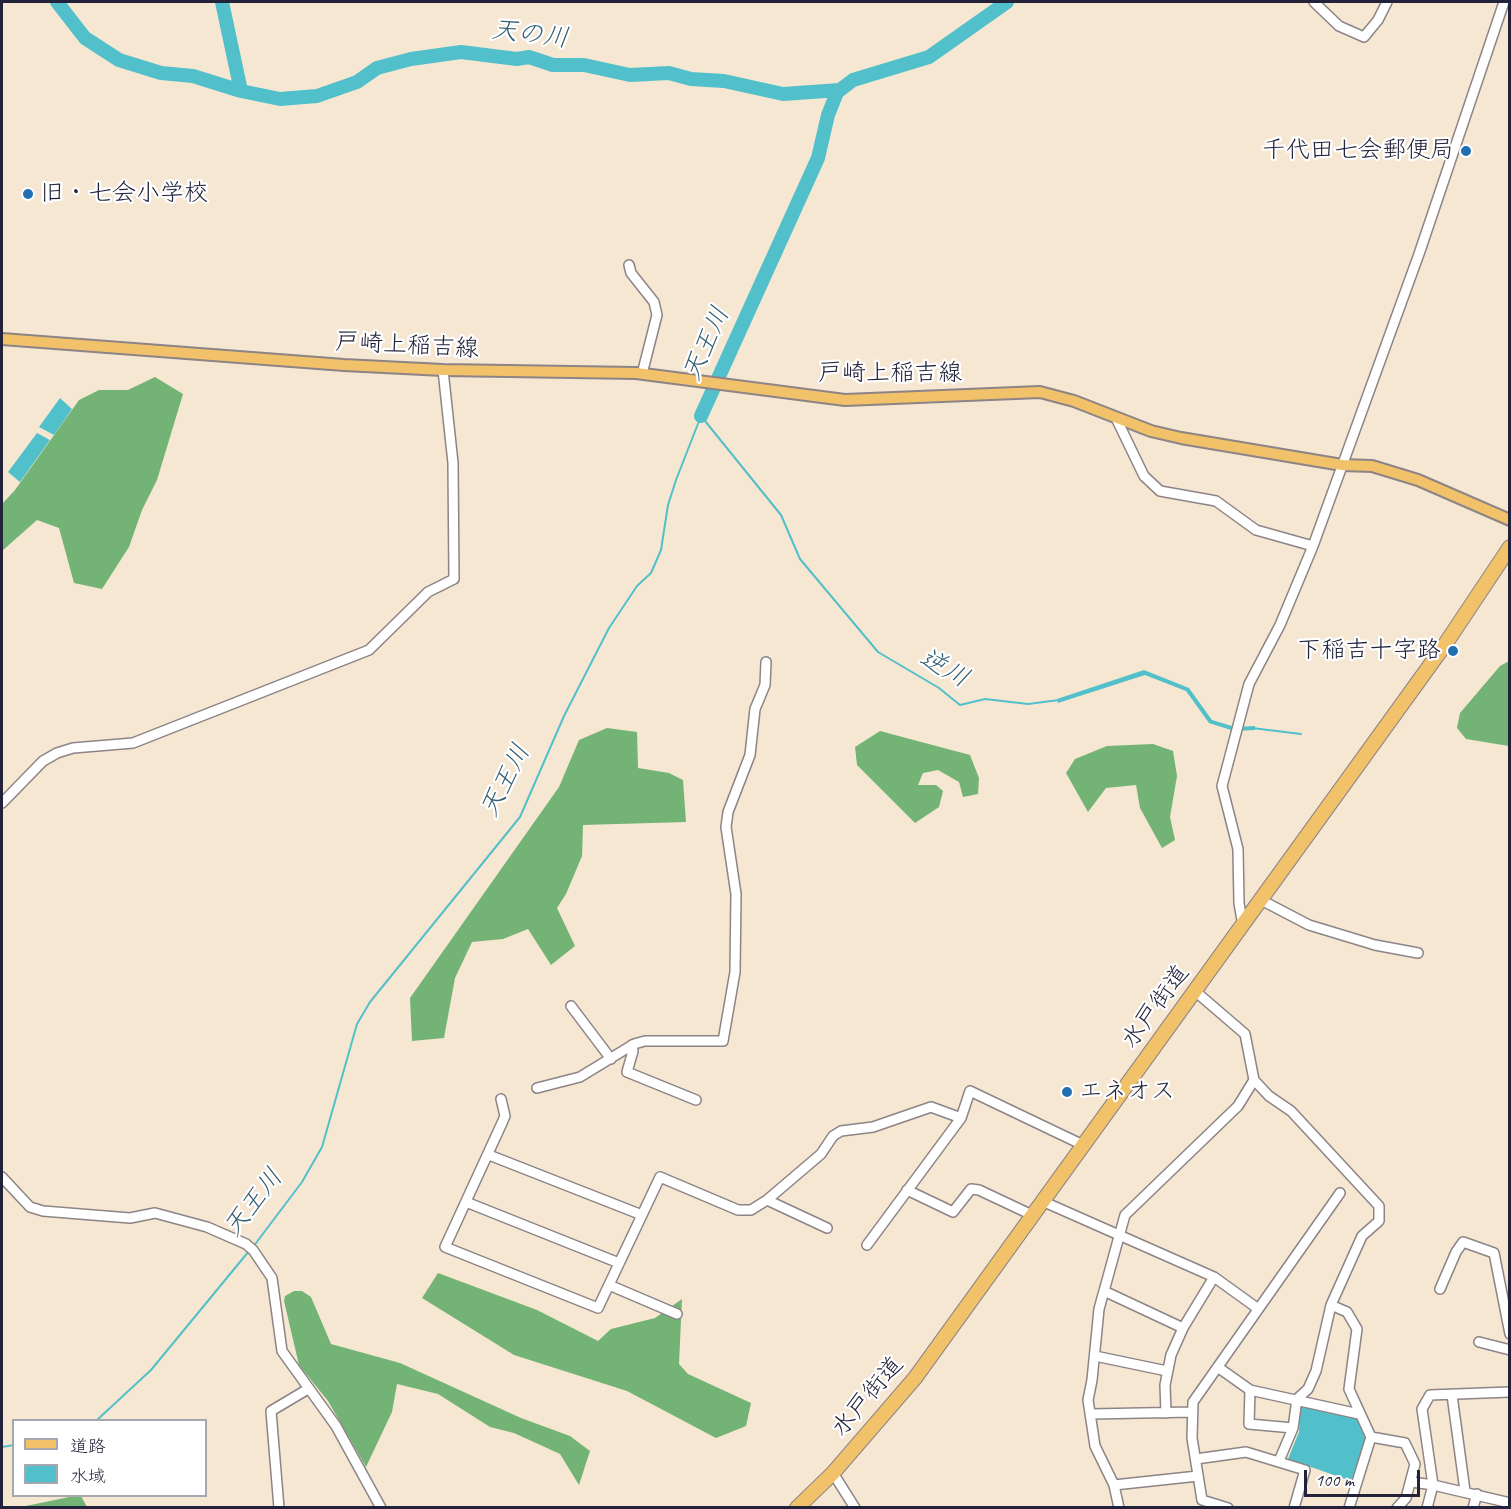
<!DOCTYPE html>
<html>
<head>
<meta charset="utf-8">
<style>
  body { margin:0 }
  #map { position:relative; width:1511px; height:1509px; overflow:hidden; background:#f6e7d2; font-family:Caveat,"Klee One",sans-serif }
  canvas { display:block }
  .frame { position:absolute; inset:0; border:3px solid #22223b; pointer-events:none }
  .legend { position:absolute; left:12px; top:1419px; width:195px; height:78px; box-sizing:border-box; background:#fff; border:2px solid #a7a7b1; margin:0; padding:8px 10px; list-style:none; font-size:18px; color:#22223b }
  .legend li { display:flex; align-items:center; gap:12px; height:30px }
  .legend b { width:30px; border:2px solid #a7a7b1 }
  .scale { position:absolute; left:1304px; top:1470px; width:116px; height:27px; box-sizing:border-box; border:3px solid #22223b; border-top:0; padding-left:8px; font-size:18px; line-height:21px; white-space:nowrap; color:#22223b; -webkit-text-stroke:4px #fff; paint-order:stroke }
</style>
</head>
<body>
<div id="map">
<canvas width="1511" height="1509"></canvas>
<div class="frame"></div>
<ul class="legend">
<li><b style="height:8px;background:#f2c26a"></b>道路</li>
<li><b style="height:16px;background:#52c0ca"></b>水域</li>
</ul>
<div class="scale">100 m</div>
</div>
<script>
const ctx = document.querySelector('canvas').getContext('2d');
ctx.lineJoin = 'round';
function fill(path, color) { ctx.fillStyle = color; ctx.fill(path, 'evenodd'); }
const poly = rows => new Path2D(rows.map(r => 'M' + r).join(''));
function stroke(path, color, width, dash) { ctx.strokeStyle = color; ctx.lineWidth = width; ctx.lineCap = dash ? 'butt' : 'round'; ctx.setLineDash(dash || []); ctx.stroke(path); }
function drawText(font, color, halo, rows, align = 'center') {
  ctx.font = font + ' Caveat,"Klee One",sans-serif'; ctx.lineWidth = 4.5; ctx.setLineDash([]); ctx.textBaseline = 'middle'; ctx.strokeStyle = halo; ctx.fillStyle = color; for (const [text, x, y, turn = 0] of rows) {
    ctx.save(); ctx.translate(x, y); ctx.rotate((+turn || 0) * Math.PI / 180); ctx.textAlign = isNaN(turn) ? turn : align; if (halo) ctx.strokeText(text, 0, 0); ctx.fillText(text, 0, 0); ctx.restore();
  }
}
const forest = poly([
  [155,377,183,394,157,480,142,510,129,547,102,589,74,583,59,528,37,520,2,551,2,504,15,490,79,400,99,390,128,390],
  [1509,661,1509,746,1466,739,1457,728,1460,713,1500,666],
  [607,728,637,732,638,768,669,773,683,780,686,822,583,825,582,856,566,894,557,908,575,946,551,965,528,929,503,939,472,942,455,978,444,1038,412,1041,410,998,559,787,579,740],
  [880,731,970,755,979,778,978,794,963,797,959,782,938,770,923,773,918,785,936,785,943,791,939,807,915,823,857,765,855,747],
  [1153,744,1173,751,1177,776,1170,817,1175,840,1162,848,1140,808,1136,785,1106,788,1088,812,1066,773,1075,759,1107,746],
  [438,1273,537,1310,598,1341,611,1329,655,1318,682,1299,679,1364,688,1374,751,1403,746,1426,716,1438,627,1391,514,1355,422,1298],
  [294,1291,302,1291,311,1297,331,1344,400,1363,521,1418,570,1436,590,1451,579,1485,560,1454,514,1433,490,1427,438,1394,397,1384,392,1412,366,1467,328,1401,299,1365,284,1301,285,1296],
  [74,1496,81,1496,87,1507,21,1507]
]);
const water = poly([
  [60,398,72,409,54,435,39,427],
  [37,433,50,440,20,482,8,472],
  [1144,670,1189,688,1212,720,1235,727,1255,726,1255,730,1234,731,1209,723,1186,691,1145,675,1058,703,1057,699],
  [1301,1403,1356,1417,1367,1437,1351,1481,1288,1459,1299,1432]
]);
const stream = poly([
  [1252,728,1301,734],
  [253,1247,302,1182,322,1147,357,1024,370,1002,520,817,564,716,609,628,637,586,651,573,661,550,668,505,676,480,701,416,781,515,800,559,878,652,939,688,960,705,985,699,1028,704,1059,700],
  [97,1420,151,1370,249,1251],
  [2,1447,14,1445]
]);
const river = poly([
  [57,2,85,38,119,60,161,73,193,76,241,91,280,99,317,96,357,82,377,68,411,59,461,52,517,59,529,57,553,65,584,65,630,75,669,73,691,79,724,81,783,94,840,90,853,80,929,57,1007,2],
  [222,2,241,91],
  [701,416,818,158,828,115,838,90]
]);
const minor = poly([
  [1314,2,1339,26,1364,37,1378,20,1387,2],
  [629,265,631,273,654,302,657,315,642,374],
  [1116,418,1144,476,1160,491,1216,501,1256,530,1313,546],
  [2,803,43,761,57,753,73,748,133,743,369,650,428,592,454,579,453,463,443,370],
  [1261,900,1309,925,1375,945,1418,953],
  [1243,926,1239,903,1238,849,1222,786,1249,684,1280,625,1313,546,1419,254,1504,2],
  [1195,991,1245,1034,1254,1080,1269,1096,1291,1111,1379,1206,1379,1221,1362,1236,1331,1305,1316,1371,1308,1389,1297,1399,1293,1428,1279,1461],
  [571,1006,611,1059],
  [632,1045,633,1051,627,1072,696,1100],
  [537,1088,580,1077,634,1044,645,1041,723,1041,735,972,736,894,726,827,728,812,750,755,755,709,765,685,766,662],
  [501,1099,505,1116,502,1123,445,1247,598,1308,660,1177,738,1210,751,1210,767,1200,821,1154,833,1136,841,1131,873,1127,931,1107,961,1118],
  [489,1155,642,1215],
  [2,1177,30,1207,43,1211,130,1218,155,1213,207,1227,246,1244,253,1250,272,1278,282,1351,336,1426,381,1508],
  [907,1190,953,1212,971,1189,979,1190,1032,1215],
  [767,1200,827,1228],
  [1042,1201,1214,1277,1257,1308],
  [466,1202,619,1263],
  [867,1245,961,1118,970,1091,1083,1145],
  [609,1285,677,1314],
  [1440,1289,1456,1252,1463,1242,1494,1253,1510,1334],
  [1104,1291,1183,1328],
  [1331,1305,1347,1312,1357,1329,1349,1389,1371,1437,1405,1443,1415,1464,1406,1498,1397,1508],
  [1479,1342,1510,1350],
  [1095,1356,1167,1371],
  [1219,1368,1250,1390,1359,1414],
  [1250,1390,1249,1424,1293,1428],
  [1510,1392,1430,1395,1422,1409,1433,1485,1510,1503],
  [1452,1395,1465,1491],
  [1166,1413,1165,1385,1171,1355,1183,1328,1214,1277],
  [1091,1414,1192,1412],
  [1196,1459,1246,1452,1305,1470,1294,1508],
  [833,1473,855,1508],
  [1412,1482,1433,1485,1427,1508],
  [1114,1485,1198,1476],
  [279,1508,271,1411,308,1389],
  [1119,1508,1114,1485,1095,1446,1088,1400,1092,1380,1099,1309,1125,1215,1238,1106,1254,1080],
  [1228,1508,1202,1500,1192,1438,1193,1402,1340,1193],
  [1349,1508,1371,1437],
  [1473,1508,1477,1494]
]);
const major = poly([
  [2,339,344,365,443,370,636,373,845,400,1040,392,1074,401,1151,431,1181,438,1342,465,1372,466,1418,480,1510,520]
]);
const highway = poly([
  [797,1508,833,1473,915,1378,1444,646,1510,547]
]);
const markers = [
  [1466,151,6,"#1f6fb2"],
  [28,194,6,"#1f6fb2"],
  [1453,651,6,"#1f6fb2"],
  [1067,1092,6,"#1f6fb2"]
];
const poiNames = [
  ["千代田七会郵便局",1454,151],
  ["旧・七会小学校",40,194,"left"],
  ["下稲吉十字路",1441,651],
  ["エネオス",1079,1092,"left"]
];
const streetNames = [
  ["戸崎上稲吉線",407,346,3],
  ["戸崎上稲吉線",890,374],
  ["水戸街道",1156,1007,-54],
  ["水戸街道",868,1397,-50]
];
const waterNames = [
  ["天の川",530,35,7],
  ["天王川",707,344,-66],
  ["逆川",944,669,29],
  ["天王川",506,781,-63],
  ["天王川",254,1203,-52]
];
fill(forest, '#73b375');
fill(water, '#52c0ca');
stroke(stream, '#52c0ca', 2);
stroke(river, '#52c0ca', 14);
stroke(minor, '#8c8486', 12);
stroke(major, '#8c8486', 14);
stroke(highway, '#8c8486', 16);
stroke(minor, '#fff', 9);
stroke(major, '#f2c26a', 10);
stroke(highway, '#f2c26a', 14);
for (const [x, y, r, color] of markers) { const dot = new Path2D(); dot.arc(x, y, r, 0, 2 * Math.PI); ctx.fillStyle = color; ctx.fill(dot); stroke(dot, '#fff', 2); }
drawText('24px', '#22223b', '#fff', poiNames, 'right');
drawText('24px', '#22223b', '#fff', streetNames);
drawText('italic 26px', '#356174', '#fff', waterNames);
</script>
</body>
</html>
